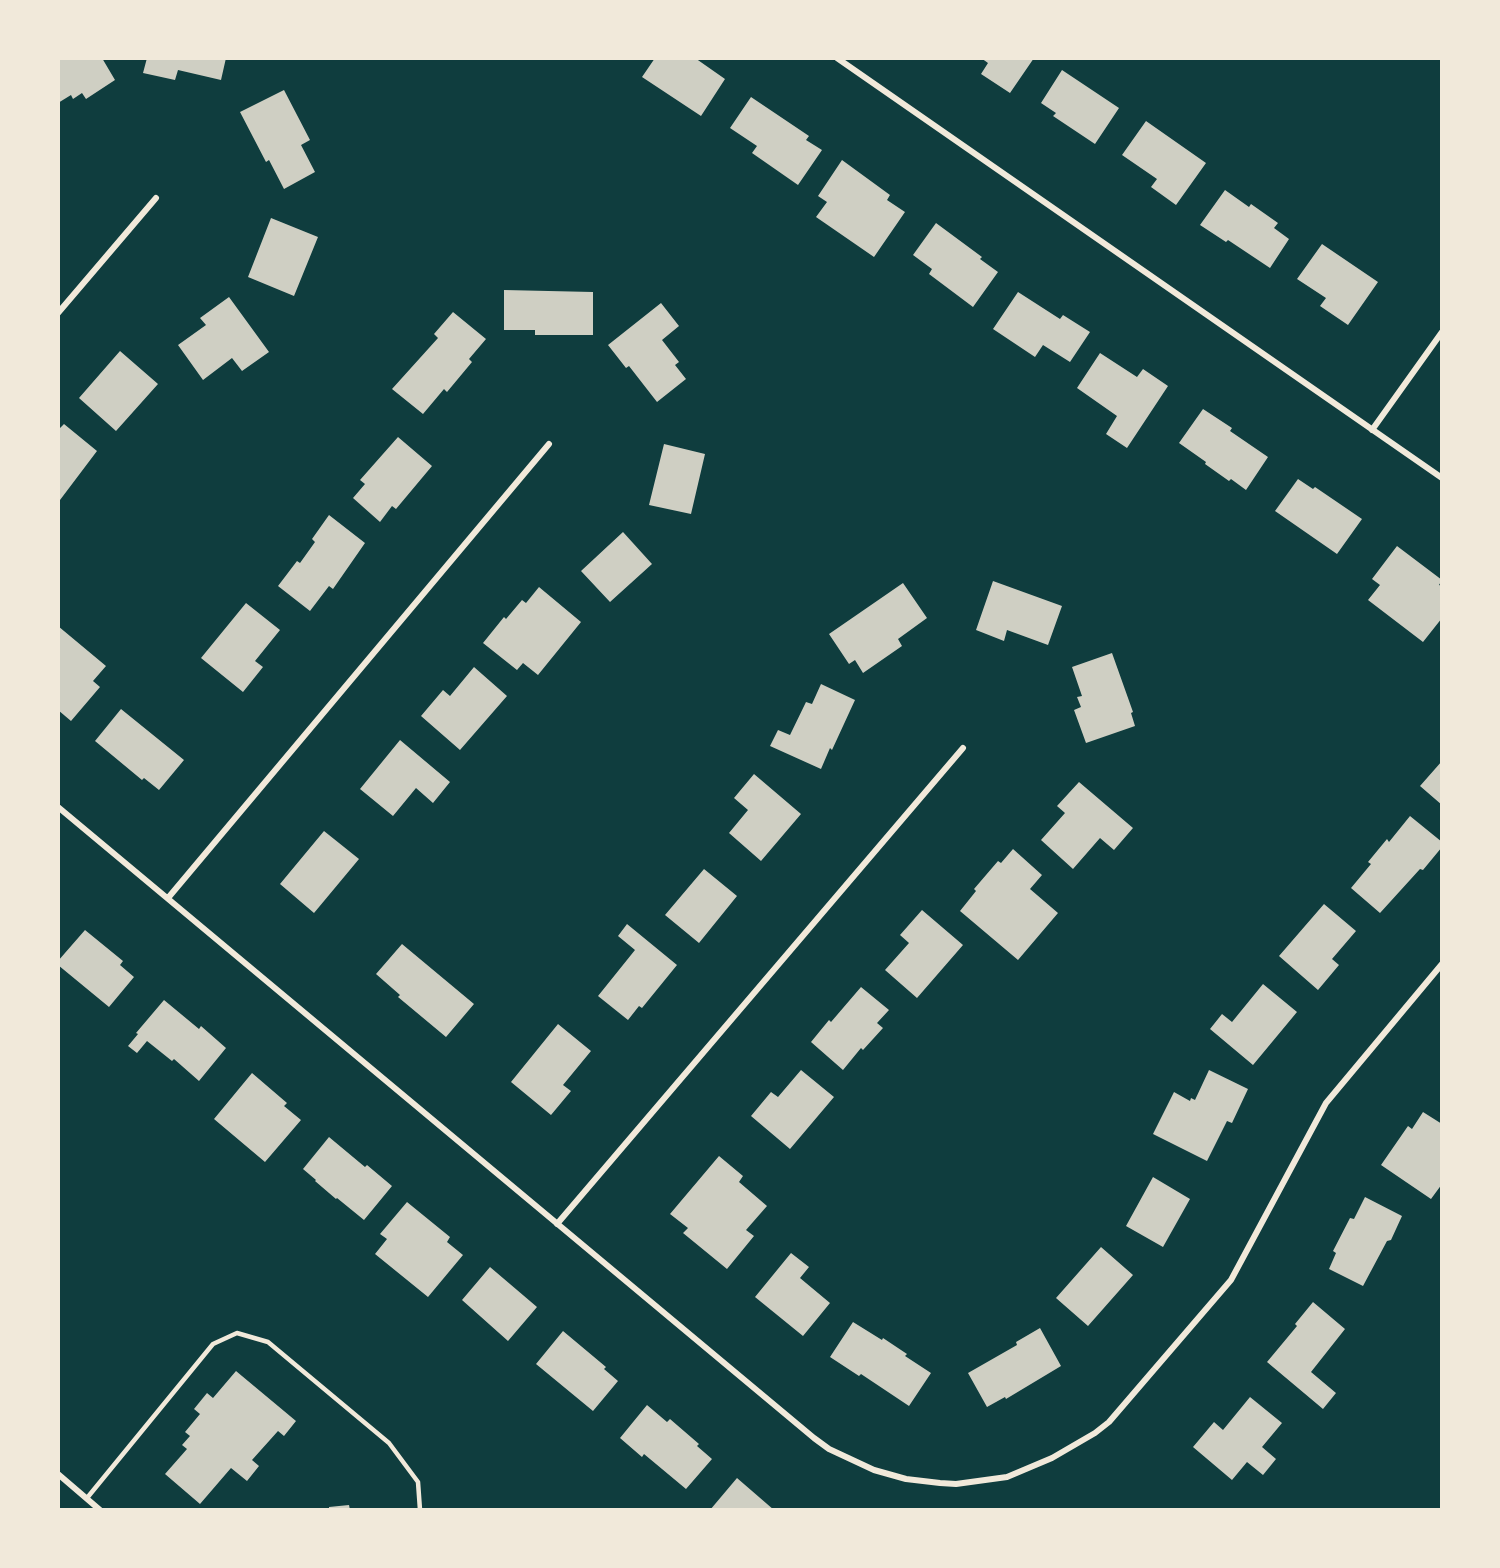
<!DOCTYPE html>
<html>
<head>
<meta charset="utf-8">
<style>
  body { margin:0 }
  #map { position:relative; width:1500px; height:1568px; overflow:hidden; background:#0f3d3e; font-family:"Archivo Narrow",sans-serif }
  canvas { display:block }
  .frame { position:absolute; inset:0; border:60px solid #f1e9da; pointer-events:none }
</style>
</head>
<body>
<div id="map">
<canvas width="1500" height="1568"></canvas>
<div class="frame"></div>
</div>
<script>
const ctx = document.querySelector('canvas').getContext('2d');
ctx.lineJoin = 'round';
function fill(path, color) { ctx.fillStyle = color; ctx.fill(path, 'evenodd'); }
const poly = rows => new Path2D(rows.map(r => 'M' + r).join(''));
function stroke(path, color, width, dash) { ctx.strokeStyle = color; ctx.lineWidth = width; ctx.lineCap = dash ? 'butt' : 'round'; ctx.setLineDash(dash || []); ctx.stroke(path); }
const building = poly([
  [58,58,102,58,115,80,86,99,82,93,73,99,71,95,58,103],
  [147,58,226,58,221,80,178,70,175,80,143,73],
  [655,58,695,58,725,79,701,116,642,77],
  [981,58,1034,58,1010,93,981,74,988,63],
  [1062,70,1119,108,1095,144,1053,116,1056,113,1041,103],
  [284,90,310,140,301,145,315,172,284,189,269,160,266,162,240,112],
  [751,97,809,136,806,140,822,150,798,185,752,153,757,146,730,128],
  [1146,121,1206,163,1176,205,1151,187,1157,179,1122,155],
  [842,160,890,195,887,200,905,212,874,257,816,217,827,202,818,196],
  [1225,190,1249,207,1251,204,1278,223,1274,228,1289,239,1270,268,1228,240,1226,242,1200,225],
  [271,218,318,237,294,296,248,277],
  [936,223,982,257,980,259,998,272,973,307,929,274,932,269,913,255],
  [1322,244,1378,282,1348,325,1320,306,1326,298,1297,279],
  [504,290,593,292,593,335,535,335,535,330,504,330],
  [1018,292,1060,319,1063,315,1090,332,1070,362,1043,345,1035,357,993,329],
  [229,297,269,352,242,371,232,358,203,380,178,345,206,325,200,318],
  [661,303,679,326,662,340,679,362,675,365,686,379,657,402,629,366,626,368,608,345],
  [453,312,486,339,469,359,472,362,447,392,444,389,423,414,392,389,438,338,434,334],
  [120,351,158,384,116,431,79,398],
  [1100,353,1137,377,1143,369,1168,386,1127,448,1106,434,1117,416,1077,388],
  [1203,409,1232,428,1230,431,1268,457,1246,490,1231,479,1229,481,1205,464,1206,462,1179,443],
  [64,424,97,451,60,500,58,499,58,430],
  [398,437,432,466,396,509,392,506,380,522,353,498,365,484,360,480],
  [664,444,705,454,691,514,649,505],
  [1298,479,1313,489,1315,487,1362,519,1337,554,1275,511],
  [329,515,365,543,333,589,329,586,310,611,278,586,297,561,300,563,315,542,312,539],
  [623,532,652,564,610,602,581,571],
  [1397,546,1442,580,1439,585,1442,586,1442,618,1423,642,1368,600,1380,585,1372,579],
  [993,581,1062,606,1048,645,1007,630,1004,641,976,630],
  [903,583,927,618,898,639,902,646,863,673,855,660,849,664,829,634],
  [539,587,581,622,538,675,523,663,517,670,483,643,504,617,506,619,522,600,526,603],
  [246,603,280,630,255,661,263,667,243,692,201,658],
  [58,626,106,666,93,681,100,687,71,721,58,710],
  [1112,653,1133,712,1131,713,1135,726,1086,743,1074,710,1081,707,1077,697,1082,696,1072,667],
  [474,667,507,696,460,750,421,716,443,690,450,696],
  [821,684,855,700,832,750,830,748,821,769,770,746,778,730,790,735,806,702,812,704],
  [121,709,184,760,159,790,144,778,142,780,95,741],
  [400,740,450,782,433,803,416,788,393,816,360,789],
  [1442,761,1442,805,1420,786],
  [754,774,801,814,761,861,729,833,748,810,734,798],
  [1079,782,1133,828,1114,850,1100,838,1073,869,1041,840,1065,813,1057,806],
  [1410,816,1442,842,1442,847,1423,870,1420,869,1380,913,1351,888,1371,864,1368,862,1387,839,1389,842],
  [324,831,359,859,314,913,280,884],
  [1013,849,1042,875,1030,889,1058,913,1018,960,960,911,976,891,974,889,998,861,1001,863],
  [704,869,737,896,699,943,665,915],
  [1324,904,1356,931,1332,959,1339,965,1318,990,1279,956],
  [922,910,963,945,917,998,885,970,909,943,900,935],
  [627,924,677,965,642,1008,639,1006,628,1020,598,996,635,950,618,936],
  [85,930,123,961,120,965,134,977,109,1007,58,965,58,961],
  [402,944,474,1004,446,1037,398,997,400,995,376,974],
  [1263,984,1297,1012,1253,1065,1210,1029,1222,1014,1232,1022],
  [861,987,889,1010,877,1023,883,1028,863,1050,861,1048,843,1070,811,1042,829,1020,831,1022],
  [164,1000,199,1029,201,1026,226,1048,199,1081,174,1059,172,1061,147,1041,137,1053,128,1046,138,1034,136,1033],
  [558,1024,591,1051,563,1085,571,1091,551,1115,511,1082],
  [801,1070,834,1097,790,1149,751,1116,771,1092,778,1097],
  [1209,1070,1248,1089,1232,1123,1227,1121,1207,1161,1153,1134,1174,1092,1190,1101,1191,1098,1195,1100],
  [252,1073,287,1103,284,1106,301,1120,265,1162,214,1119],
  [1423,1112,1442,1124,1442,1184,1431,1199,1381,1165,1408,1126,1412,1129],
  [329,1137,365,1167,367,1165,392,1186,364,1220,337,1198,336,1199,315,1181,316,1180,303,1169],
  [719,1156,743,1176,739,1182,767,1206,746,1230,754,1236,727,1269,683,1233,688,1228,670,1214],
  [1153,1177,1190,1199,1163,1247,1126,1226],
  [1365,1197,1402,1216,1391,1240,1387,1241,1363,1286,1329,1269,1336,1253,1333,1251,1350,1218,1354,1219],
  [407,1202,450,1237,447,1242,463,1255,428,1297,375,1254,387,1239,380,1234],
  [1101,1247,1133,1275,1088,1326,1056,1298],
  [791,1253,809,1267,800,1278,830,1303,803,1336,755,1297],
  [490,1267,537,1307,508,1341,462,1300],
  [1313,1302,1345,1329,1311,1372,1336,1393,1323,1409,1267,1362,1297,1326,1295,1324],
  [853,1322,882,1340,883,1338,907,1354,905,1356,931,1373,909,1406,861,1374,859,1376,830,1357],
  [1040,1328,1061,1366,1006,1399,1005,1397,987,1407,968,1373,1017,1345,1016,1342],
  [563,1331,606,1367,604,1369,618,1381,593,1411,536,1364],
  [236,1371,296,1421,284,1436,278,1431,252,1460,259,1466,247,1481,231,1468,200,1504,165,1474,187,1449,182,1445,190,1436,185,1432,200,1414,194,1409,207,1393,213,1398],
  [1250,1397,1282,1423,1262,1447,1276,1459,1263,1475,1247,1462,1232,1480,1193,1447,1214,1422,1223,1430],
  [647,1405,667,1422,670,1419,699,1444,697,1446,712,1459,686,1489,644,1454,642,1457,620,1438],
  [737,1478,774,1510,710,1510],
  [349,1505,350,1510,329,1510,329,1507]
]);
const service = poly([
  [87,1498,213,1344,237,1333,268,1342,389,1443,418,1482,420,1510]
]);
const minor = poly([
  [837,58,1442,478],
  [58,313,156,198],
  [1372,430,1442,332],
  [58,807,814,1438,829,1449,874,1470,906,1479,940,1483,956,1484,1007,1477,1052,1458,1095,1433,1109,1422,1231,1280,1326,1103,1442,964],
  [168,898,549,444],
  [557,1224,963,748],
  [58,1474,100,1510]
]);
fill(building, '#cfcfc3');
stroke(service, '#f1e9da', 4.5);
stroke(minor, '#f1e9da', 6);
</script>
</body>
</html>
